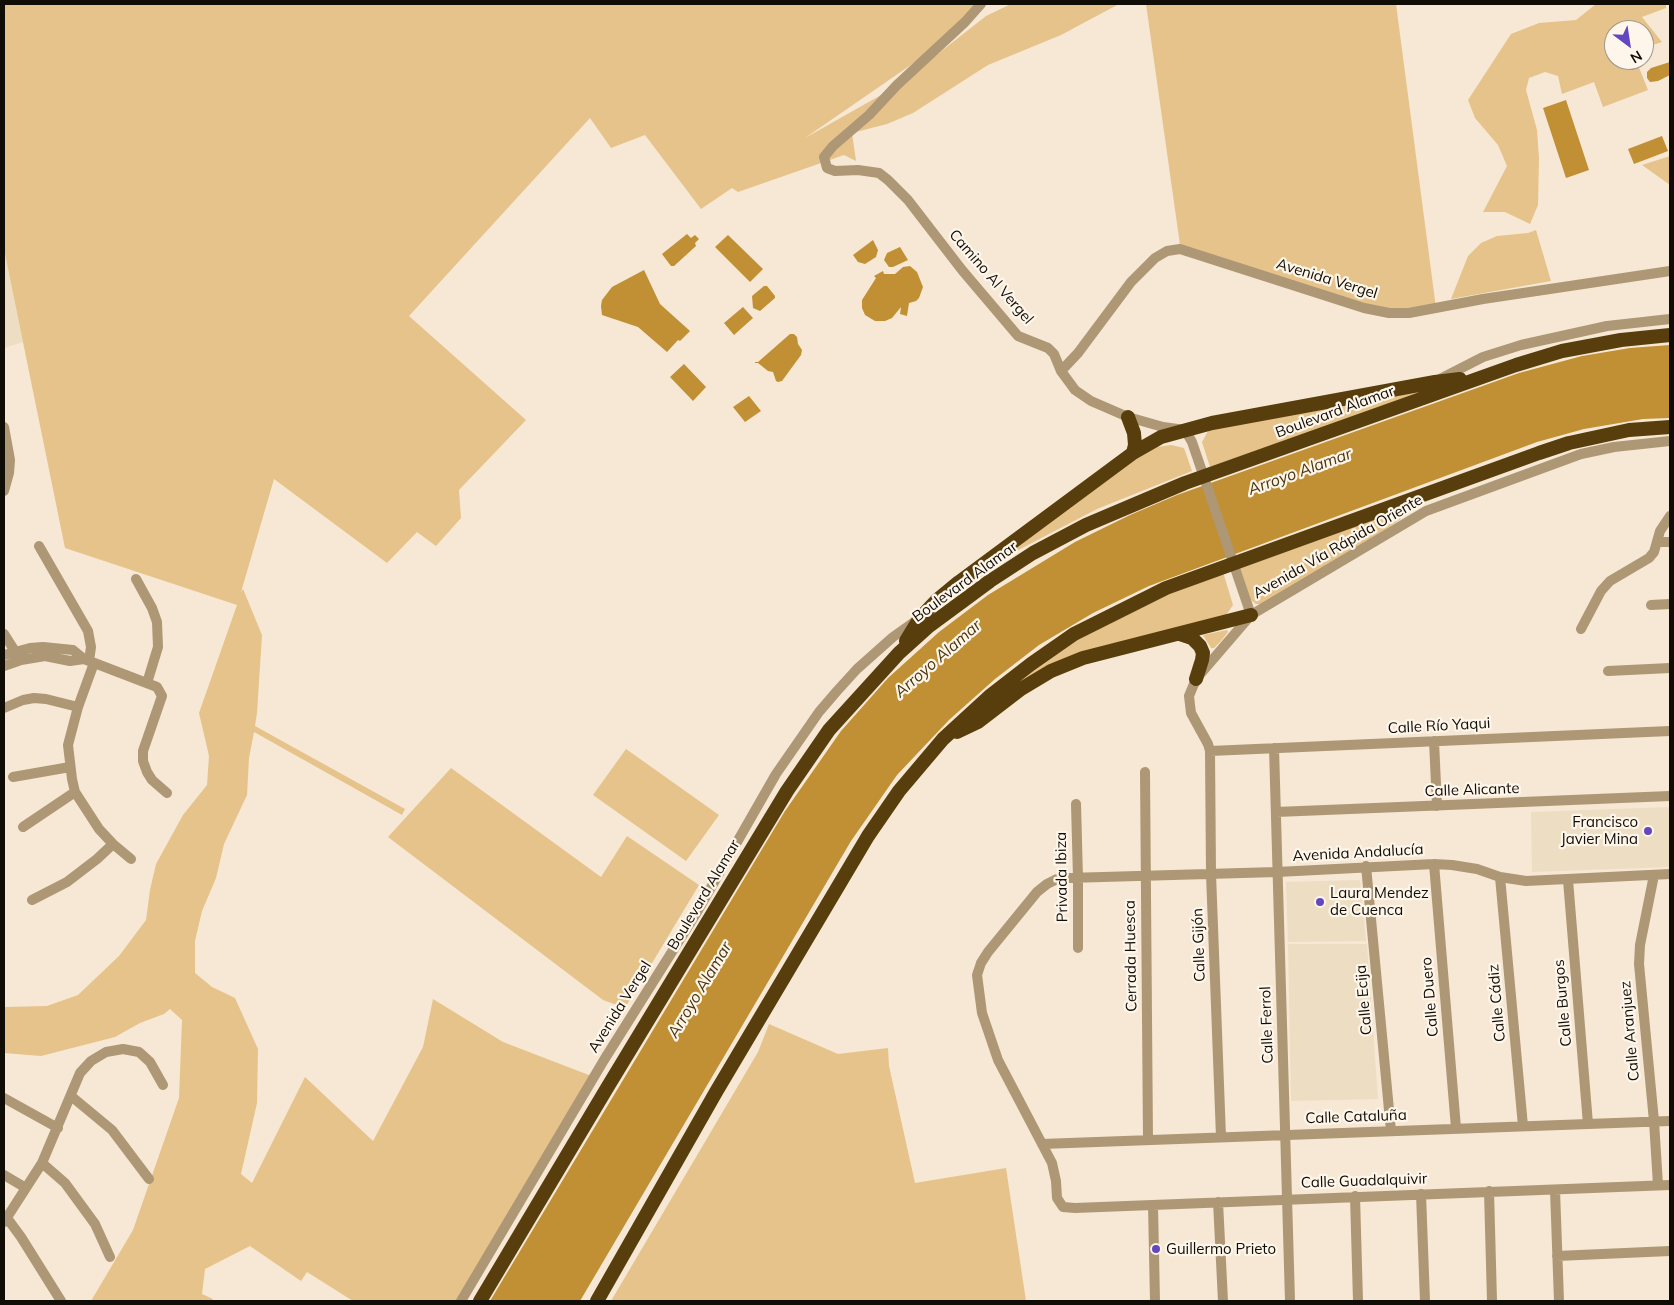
<!DOCTYPE html>
<html>
<head>
<meta charset="utf-8">
<style>
  body { margin:0 }
  #map { position:relative; width:1674px; height:1305px; overflow:hidden; background:#f6e8d4; font-family:Mulish,sans-serif }
  canvas { display:block }
  .frame { position:absolute; inset:0; border:5px solid #100c06; pointer-events:none }
  .north { position:absolute; left:1604px; top:20px; width:50px; height:50px; box-sizing:border-box; background:#fef6ea; border:1px solid #9f988f; border-radius:50%; rotate:149deg; font-size:14px; font-weight:700; line-height:20px; text-align:center; color:#100c06 }
  .north::after { content:''; display:block; margin:auto; width:18px; height:22px; background:#6347c0; clip-path:polygon(50% 0,100% 100%,50% 72%,0 100%) }
</style>
</head>
<body>
<div id="map">
<canvas width="1674" height="1305"></canvas>
<div class="frame"></div>
<div class="north">N</div>
</div>
<script>
const ctx = document.querySelector('canvas').getContext('2d');
ctx.lineJoin = 'round';
function fill(path, color) { ctx.fillStyle = color; ctx.fill(path, 'evenodd'); }
const poly = rows => new Path2D(rows.map(r => 'M' + r).join(''));
function stroke(path, color, width, dash) { ctx.strokeStyle = color; ctx.lineWidth = width; ctx.lineCap = dash ? 'butt' : 'round'; ctx.setLineDash(dash || []); ctx.stroke(path); }
function drawText(font, color, halo, rows, align = 'center') {
  ctx.font = font + ' Mulish,sans-serif'; ctx.lineWidth = 4.5; ctx.setLineDash([]); ctx.textBaseline = 'middle'; ctx.strokeStyle = halo; ctx.fillStyle = color; for (const [text, x, y, turn = 0] of rows) {
    ctx.save(); ctx.translate(x, y); ctx.rotate((+turn || 0) * Math.PI / 180); ctx.textAlign = isNaN(turn) ? turn : align; if (halo) ctx.strokeText(text, 0, 0); ctx.fillText(text, 0, 0); ctx.restore();
  }
}
const built = poly([
  [4,249,23,342,4,348],
  [1670,807,1670,867,1532,872,1531,812],
  [1360,880,1366,941,1288,942,1286,882],
  [1288,944,1367,944,1378,1099,1291,1101]
]);
const green = poly([
  [4,4,980,4,944,42,805,138,897,86,986,16,1011,4,1119,4,1061,35,988,65,913,113,887,124,852,133,856,161,844,155,738,192,732,188,701,209,645,135,611,148,590,118,409,316,526,420,459,490,461,518,436,546,417,532,387,563,274,479,241,592,243,589,262,635,257,713,255,726,405,809,402,815,254,732,249,758,247,795,224,844,216,878,202,911,195,941,195,973,212,987,235,998,258,1049,257,1103,241,1174,252,1183,305,1077,373,1141,423,1047,433,999,503,1042,594,1077,461,1301,353,1301,307,1272,301,1281,250,1246,205,1269,202,1294,213,1299,211,1301,91,1301,133,1230,179,1098,182,1020,170,1009,164,1014,140,1023,115,1037,41,1056,4,1053,4,1007,47,1006,78,995,119,956,146,920,150,890,156,864,183,815,207,785,209,756,199,713,237,605,65,548,4,249],
  [1146,4,1396,4,1436,308,1367,309,1181,252],
  [1596,4,1666,4,1666,8,1642,17,1662,42,1644,48,1644,30,1614,30,1614,60,1636,60,1648,90,1603,107,1594,82,1562,94,1558,76,1545,72,1529,78,1526,90,1537,130,1539,158,1538,205,1530,224,1505,212,1483,212,1507,166,1498,145,1475,118,1468,100,1511,34,1539,23,1576,20],
  [1670,156,1670,185,1642,165],
  [1536,230,1551,281,1451,299,1468,256,1481,243,1497,236,1528,233],
  [1430,390,1210,467,1202,442,1208,431,1220,426],
  [1171,445,1184,448,1192,471,1097,509,1003,558,1127,464,1157,447],
  [1414,505,1414,510,1379,534,1261,604,1256,604,1251,600,1240,568],
  [1223,572,1233,605,1224,618,1079,656,987,705,1063,647,1165,594],
  [1227,630,1228,632,1221,641,1214,648,1211,648,1203,635],
  [626,749,719,815,686,861,593,795],
  [451,768,601,877,627,836,699,885,625,1008,603,1000,388,837],
  [769,1024,838,1054,888,1048,889,1066,915,1183,1006,1168,1026,1301,611,1301,758,1052]
]);
const water = poly([
  [1670,62,1670,75,1658,81,1650,82,1647,78,1647,72,1651,68],
  [1566,100,1589,170,1566,178,1543,108],
  [1662,136,1668,151,1634,164,1628,149],
  [687,234,691,238,695,235,699,239,695,243,696,246,674,266,671,266,662,254],
  [728,235,763,269,750,282,715,247],
  [873,240,878,250,876,257,865,264,858,262,853,255],
  [900,247,908,260,893,267,889,267,884,260,887,253],
  [910,266,917,272,923,287,919,298,916,301,909,303,907,316,900,314,901,307,892,318,885,321,875,321,865,315,862,308,862,300,876,278,874,276,883,271,884,274,895,274,903,267],
  [644,270,660,304,690,331,680,341,678,340,667,352,638,327,602,315,601,306,602,300,612,287],
  [764,286,767,286,775,296,775,298,760,311,753,308,752,296],
  [743,307,753,318,734,335,724,323],
  [790,334,794,334,797,337,798,344,802,350,801,355,782,381,778,382,776,381,773,372,768,371,758,363,755,363,755,362,758,362],
  [1670,345,1670,418,1643,419,1584,429,1537,442,1149,586,1093,613,1039,645,995,679,949,720,897,775,851,841,580,1301,490,1301,785,811,841,731,888,678,939,632,988,595,1075,542,1130,515,1177,495,1519,373,1582,356,1630,348],
  [684,364,706,387,693,401,670,377],
  [749,396,761,411,745,422,733,407]
]);
const minor = poly([
  [981,4,965,22,897,85,869,115,833,146,824,157,827,168,835,171,858,170,879,173,888,180,908,200,962,270,1018,336,1048,348,1054,354,1061,371,1075,390,1091,401,1128,417,1163,427,1185,430,1192,442,1251,615,1196,679,1189,696,1191,713,1208,744,1210,751,1211,874,1221,1137],
  [1061,371,1078,353,1131,282,1155,258,1167,251,1180,249,1364,308,1389,313,1409,313,1483,299,1670,271],
  [1440,379,1483,357,1521,345,1607,326,1670,319],
  [4,427,10,460,9,473,4,491],
  [1658,542,1670,542],
  [39,546,88,631,91,647,89,661],
  [136,579,152,608,157,622,158,647,147,683],
  [1651,605,1670,604],
  [1251,615,1426,511,1581,454,1614,447,1670,441],
  [1581,629,1601,591,1610,581,1649,558,1654,552,1660,531,1670,516],
  [4,634,18,656],
  [4,655,30,648,43,647,73,650,84,659,157,687,162,696,143,751,143,761,147,772,152,780,167,793],
  [94,663,78,707,68,745,72,779,75,792,99,829,113,844,131,859],
  [4,666,21,660,45,656,70,661,84,659],
  [1608,671,1670,668],
  [4,708,23,700,34,698,46,699,78,707],
  [1434,741,1437,806],
  [1274,748,1290,1301],
  [1210,751,1670,731],
  [1145,772,1148,1140],
  [13,777,70,767],
  [1076,804,1078,878,1078,948],
  [1276,812,1670,796],
  [23,827,75,792],
  [1434,864,1456,1128],
  [1366,866,1391,1131],
  [1670,874,1526,881,1500,877,1477,869,1452,865,1434,864,1277,872,1068,878,1057,879,1047,884,1037,892,988,952,981,963,977,975,982,1013,998,1060,1052,1163,1056,1181,1057,1198,1063,1207,1075,1208,1670,1185],
  [1654,875,1640,945,1639,964,1654,1121,1658,1185],
  [1500,877,1523,1126],
  [1568,880,1588,1124],
  [32,900,67,882,97,859,113,844],
  [71,1096,112,1130,149,1179],
  [4,1098,58,1128],
  [1042,1144,1670,1121],
  [42,1163,65,1183,95,1224,110,1257],
  [4,1175,26,1188],
  [1555,1190,1559,1301],
  [1489,1191,1492,1301],
  [1421,1194,1425,1301],
  [1355,1196,1358,1301],
  [1218,1202,1223,1301],
  [1153,1205,1155,1301],
  [7,1218,21,1237,61,1301],
  [4,1222,42,1163,80,1073,91,1061,106,1052,123,1049,139,1052,150,1062,163,1085],
  [1557,1256,1670,1251],
  [461,1301,604,1060,697,912,776,774,819,712,837,691,857,669,893,637,917,620]
]);
const highway = poly([
  [1128,417,1134,433,1135,445,1133,453],
  [1180,634,1192,638,1200,646,1203,653,1202,660,1196,679],
  [906,641,920,618,936,601,959,582,1133,453,1161,437,1212,423,1435,382,1460,379],
  [957,732,978,722,1021,689,1051,671,1083,658,1251,615],
  [480,1301,607,1088,787,791,829,730,899,653,929,626,990,581,1033,553,1086,525,1185,483,1516,365,1562,351,1621,340,1670,335],
  [597,1301,716,1092,868,836,899,791,943,739,991,695,1031,664,1074,634,1166,588,1539,453,1569,443,1629,430,1670,427]
]);
const markers = [
  [1648,831,5,"#6347c0"],
  [1320,902,5,"#6347c0"],
  [1156,1249,5,"#6347c0"]
];
const streetNames = [
  ["Camino Al Vergel",991,277,49],
  ["Avenida Vergel",1327,279,17],
  ["Boulevard Alamar",1335,412,-20],
  ["Avenida Vía Rápida Oriente",1338,547,-30],
  ["Boulevard Alamar",965,582,-36],
  ["Calle Río Yaqui",1439,726,-3],
  ["Calle Alicante",1472,790,-2],
  ["Avenida Andalucía",1358,853,-3],
  ["Privada Ibiza",1062,877,-91],
  ["Boulevard Alamar",704,895,-59],
  ["Calle Gijón",1199,945,-92],
  ["Cerrada Huesca",1131,956,-91],
  ["Calle Duero",1430,997,-95],
  ["Calle Ecija",1364,1000,-95],
  ["Calle Cádiz",1497,1003,-95],
  ["Calle Burgos",1563,1003,-95],
  ["Avenida Vergel",620,1007,-58],
  ["Calle Ferrol",1267,1025,-92],
  ["Calle Aranjuez",1630,1031,-95],
  ["Calle Cataluña",1356,1117,-2],
  ["Calle Guadalquivir",1364,1181,-2]
];
const poiNames = [
  ["Francisco",1638,822,"right"],
  ["Javier Mina",1638,839,"right"],
  ["Laura Mendez",1330,893],
  ["de Cuenca",1330,910],
  ["Guillermo Prieto",1166,1249]
];
const waterNames = [
  ["Arroyo Alamar",1300,472,-20],
  ["Arroyo Alamar",938,659,-41],
  ["Arroyo Alamar",700,990,-59]
];
fill(built, '#edddc2');
fill(green, '#e6c38a');
fill(water, '#c18f34');
stroke(minor, '#ad9775', 10);
stroke(highway, '#583e0c', 14);
for (const [x, y, r, color] of markers) { const dot = new Path2D(); dot.arc(x, y, r, 0, 2 * Math.PI); ctx.fillStyle = color; ctx.fill(dot); stroke(dot, '#fef6ea', 2); }
drawText('15px', '#100c06', '#fef6ea', streetNames);
drawText('15px', '#100c06', '#fef6ea', poiNames, 'left');
drawText('italic 16px', '#4a350f', '#fef6ea', waterNames);
</script>
</body>
</html>
